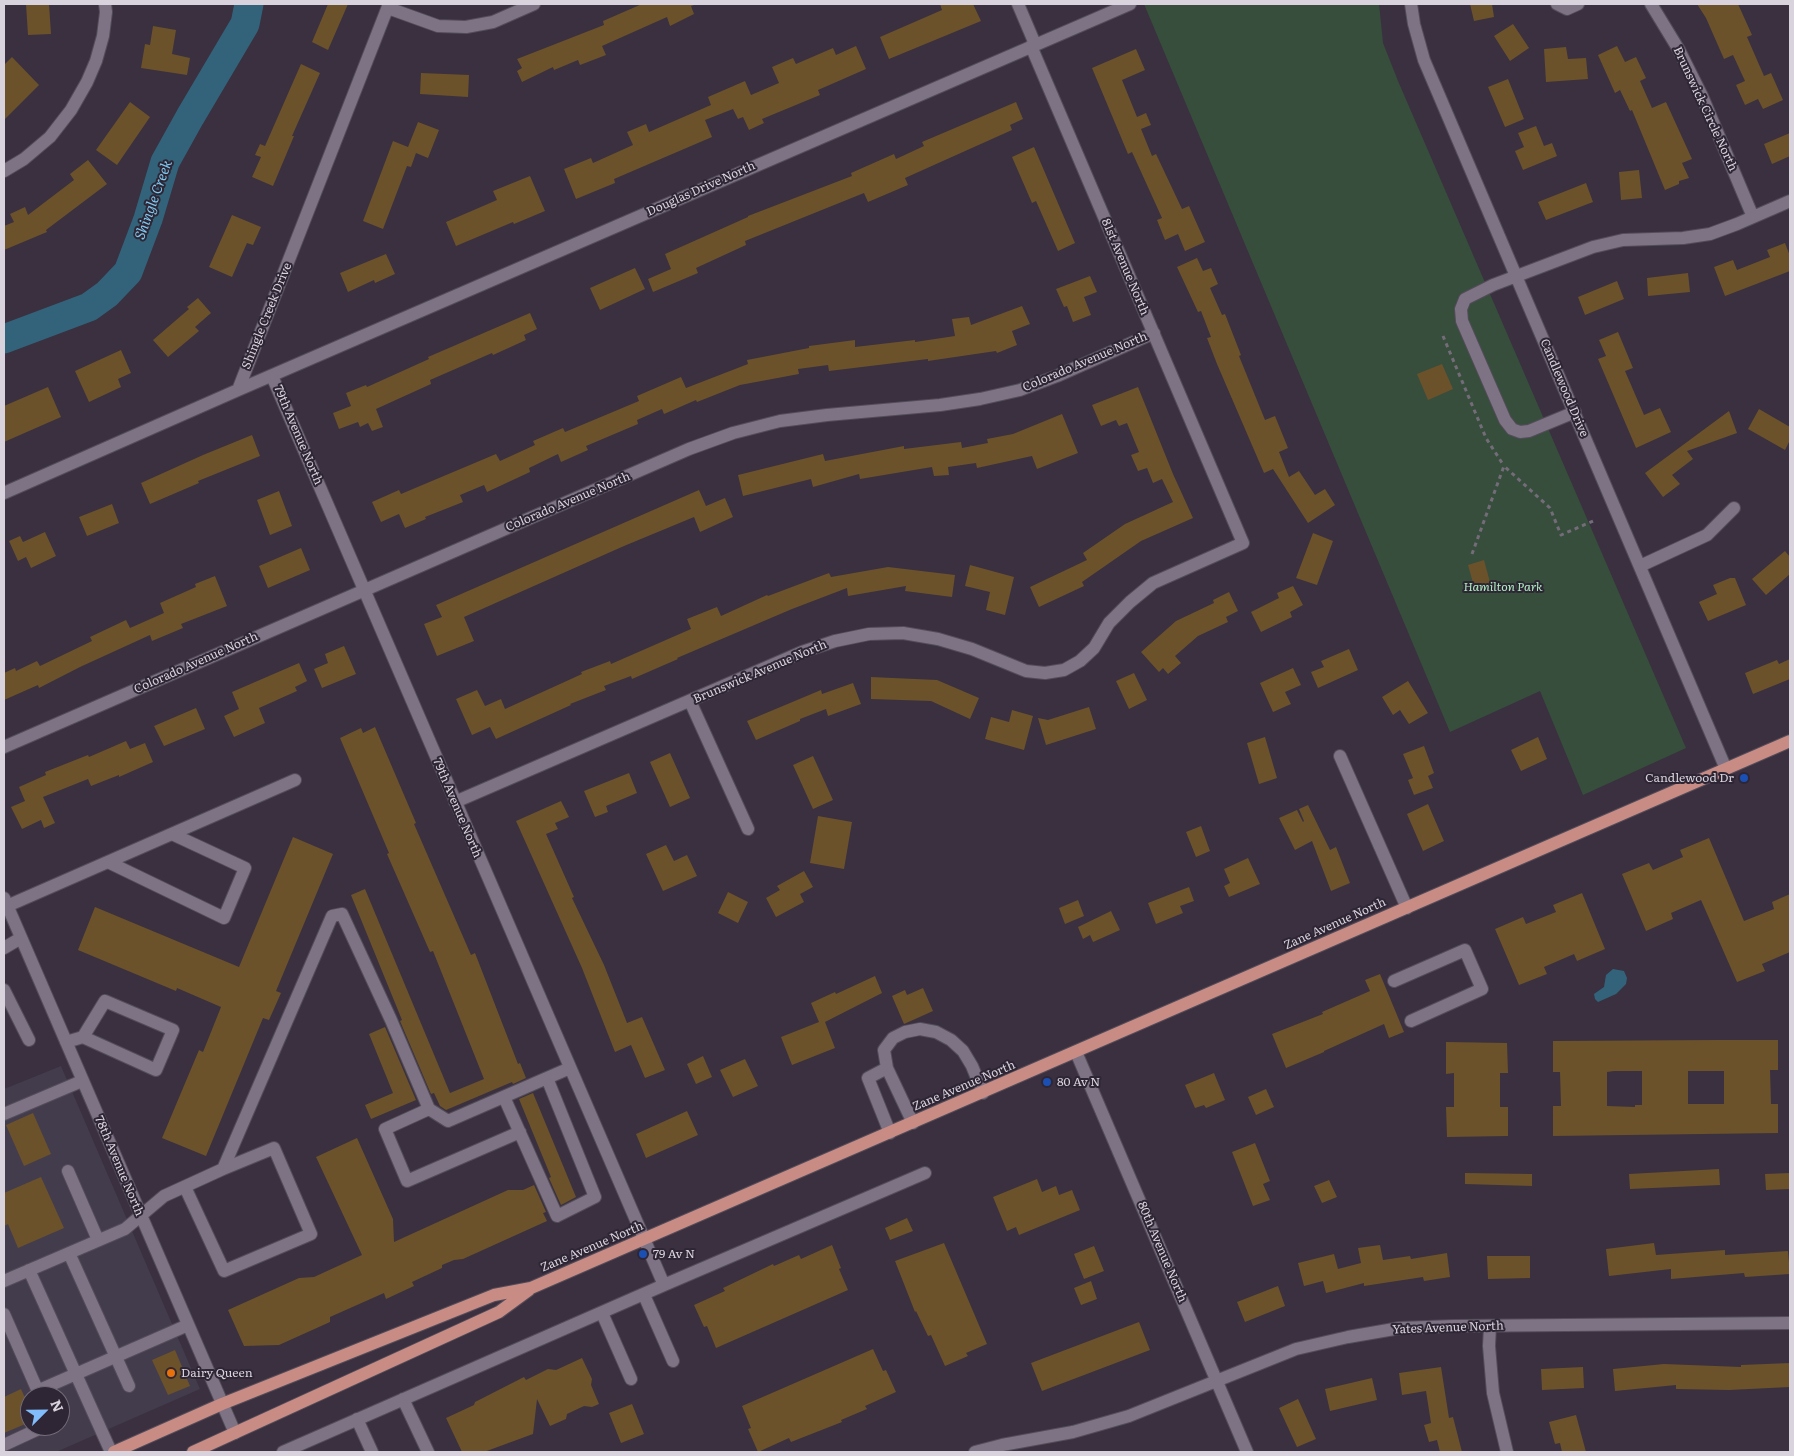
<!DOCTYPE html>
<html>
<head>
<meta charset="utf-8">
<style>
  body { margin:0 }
  #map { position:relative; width:1794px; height:1456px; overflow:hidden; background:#3a303f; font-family:Literata,serif }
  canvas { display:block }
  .frame { position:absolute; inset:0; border:5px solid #d8d3dc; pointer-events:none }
  .north { position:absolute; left:20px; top:1386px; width:50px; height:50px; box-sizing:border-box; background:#2f2635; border:1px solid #736b78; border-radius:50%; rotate:67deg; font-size:14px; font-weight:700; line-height:20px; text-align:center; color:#d8d3dc }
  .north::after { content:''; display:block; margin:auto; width:18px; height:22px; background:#80bdfa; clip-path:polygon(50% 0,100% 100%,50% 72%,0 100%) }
</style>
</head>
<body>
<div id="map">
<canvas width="1794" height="1456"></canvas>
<div class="frame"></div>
<div class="north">N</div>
</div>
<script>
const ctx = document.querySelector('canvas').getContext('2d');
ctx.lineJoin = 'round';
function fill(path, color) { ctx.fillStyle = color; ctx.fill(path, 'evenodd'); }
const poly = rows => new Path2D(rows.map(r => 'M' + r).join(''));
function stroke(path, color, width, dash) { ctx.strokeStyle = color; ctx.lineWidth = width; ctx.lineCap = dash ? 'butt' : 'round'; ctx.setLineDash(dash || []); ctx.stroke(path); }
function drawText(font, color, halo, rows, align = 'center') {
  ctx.font = font + ' Literata,serif'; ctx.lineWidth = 4; ctx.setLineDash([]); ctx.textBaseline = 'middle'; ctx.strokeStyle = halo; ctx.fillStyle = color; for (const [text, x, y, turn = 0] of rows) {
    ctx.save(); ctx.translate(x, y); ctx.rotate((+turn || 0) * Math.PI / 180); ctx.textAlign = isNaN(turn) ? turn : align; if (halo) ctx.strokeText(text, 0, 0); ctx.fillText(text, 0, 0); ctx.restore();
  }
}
const commercial = poly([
  [61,1066,200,1389,56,1452,4,1452,4,1089],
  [30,1396,60,1396,60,1426,30,1426]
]);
const green = poly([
  [1144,4,1379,4,1383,43,1398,81,1686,748,1583,795,1540,691,1450,732]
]);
const water = poly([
  [1613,969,1624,971,1627,978,1626,984,1616,994,1598,1002,1595,999,1594,994,1604,987,1606,975]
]);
const river = poly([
  [4,339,89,307,107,294,128,272,148,219,165,162,190,117,245,24,249,4]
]);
const building = poly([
  [26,4,49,4,51,34,28,35],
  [328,4,348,4,328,50,312,42],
  [642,4,697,4,691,6,694,14,670,26,667,17,602,46,606,55,580,65,578,60,554,70,553,67,522,82,517,71,522,68,517,59,604,25,603,21],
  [940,4,973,4,981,21,889,59,880,37,942,10],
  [1470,4,1492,4,1494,17,1474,21],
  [1697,4,1738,4,1752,35,1747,37,1764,76,1771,73,1783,100,1763,109,1758,99,1745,105,1736,85,1745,81,1733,55,1724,59,1706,18],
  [1513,24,1529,48,1510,61,1494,36],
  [153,26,176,30,172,54,190,58,187,75,141,68,145,44,150,45],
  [856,46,866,69,818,90,820,95,762,119,764,123,749,130,743,117,738,119,733,109,705,120,712,137,614,179,615,183,576,199,564,169,591,158,593,163,633,145,627,132,646,124,649,132,711,105,708,97,745,81,751,95,779,83,772,67,793,58,796,64,833,48,836,55],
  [1617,46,1625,62,1636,57,1646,78,1640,81,1652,108,1666,102,1692,159,1682,163,1689,178,1679,181,1679,184,1665,190,1632,110,1630,111,1620,90,1615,93,1598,55],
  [1566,47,1568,59,1586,58,1588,79,1546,82,1544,49],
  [1136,49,1145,70,1122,80,1137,117,1146,113,1151,125,1141,129,1152,156,1156,154,1182,209,1189,206,1205,242,1185,251,1178,234,1165,240,1157,220,1162,218,1132,152,1128,154,1092,68],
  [12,57,39,85,4,120,4,65],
  [301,64,320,73,292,136,294,136,273,186,252,177,261,157,255,155,260,144,265,146],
  [421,73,469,75,468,97,420,94],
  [1508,79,1524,119,1505,127,1488,87],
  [130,102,150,117,117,165,96,150],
  [1016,102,1023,119,1010,125,1012,130,905,178,908,185,868,202,864,193,745,241,746,245,696,268,698,273,653,292,648,279,671,269,665,254,748,217,748,216,852,176,851,173,894,154,896,159,924,146,922,142],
  [418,122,439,130,428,158,416,153,411,167,407,166,383,229,363,221,393,141,408,147],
  [1536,126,1544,146,1552,143,1557,156,1523,170,1515,151,1524,147,1518,133],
  [1790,133,1790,156,1772,164,1764,144],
  [1034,147,1075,243,1058,251,1036,201,1032,203,1012,157],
  [88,160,107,184,46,230,47,232,4,250,4,226,14,222,10,214,25,207,28,215,74,180,70,174],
  [1639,170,1642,198,1621,200,1619,172],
  [530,176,545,211,514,224,513,222,456,246,446,222,497,200,493,191],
  [1586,183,1593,202,1546,220,1538,202],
  [232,215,261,227,253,245,247,243,232,277,209,267],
  [1785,243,1790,256,1790,271,1725,296,1714,267,1733,260,1737,270,1770,257,1767,250],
  [386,254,395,274,375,283,374,280,348,292,340,273],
  [1197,258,1203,271,1211,268,1218,284,1210,288,1222,315,1225,314,1241,355,1239,356,1265,420,1275,416,1288,448,1279,452,1289,477,1299,471,1315,495,1325,489,1335,505,1308,523,1273,469,1264,473,1217,364,1207,338,1211,337,1201,311,1198,312,1177,267],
  [635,268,645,289,600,310,590,288],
  [1688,273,1690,292,1648,296,1647,278],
  [1090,276,1097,292,1084,297,1091,315,1073,322,1067,306,1064,307,1056,289],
  [1617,281,1624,299,1585,315,1578,297],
  [198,298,211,313,195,327,199,331,168,357,153,340,189,309,187,307],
  [1022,306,1030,324,1012,331,1017,345,997,353,996,351,928,361,928,359,829,371,828,365,798,369,799,374,740,385,697,402,696,400,664,414,662,409,637,420,638,424,586,446,588,450,561,462,558,454,529,468,530,472,487,492,484,485,460,495,463,502,425,517,426,519,405,528,399,514,381,522,372,502,399,490,401,494,496,454,500,461,535,445,533,441,563,428,565,432,639,401,637,396,681,377,686,388,748,364,747,360,809,348,809,346,855,340,855,347,915,340,915,342,955,336,952,319,969,317,971,325],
  [530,313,537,329,524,335,526,340,493,355,492,353,430,380,431,384,376,409,383,427,372,431,368,423,360,427,358,422,339,429,333,413,351,406,346,393,366,385,367,387,429,359,428,357],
  [1618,332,1633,368,1625,371,1644,415,1660,408,1671,432,1636,448,1598,359,1606,356,1599,340],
  [121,350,131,373,118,379,121,387,89,402,75,371],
  [1442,364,1453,389,1428,400,1417,374],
  [48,387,61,417,4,442,4,406],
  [1138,387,1173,474,1193,518,1141,541,1082,582,1084,586,1039,607,1030,587,1087,560,1083,553,1125,524,1173,502,1162,479,1153,483,1147,468,1138,471,1131,455,1139,452,1127,423,1119,426,1116,420,1101,426,1092,405],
  [1759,409,1790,427,1790,440,1785,450,1748,429],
  [1729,411,1737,433,1687,451,1693,459,1672,475,1680,484,1663,497,1645,473],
  [1062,414,1078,453,1037,469,1032,456,977,468,976,463,948,467,949,475,934,476,932,467,860,479,859,474,813,487,811,479,743,496,738,475,823,454,825,461,904,446,904,449,961,442,962,448,988,443,987,439,1013,434],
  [252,435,260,456,198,481,199,483,150,504,141,483,203,455],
  [699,490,706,506,725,498,733,517,700,532,694,517,624,546,464,617,474,641,437,656,424,624,442,617,436,605],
  [279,491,292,526,270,535,257,500],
  [112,504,119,523,87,536,79,517],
  [45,532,56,556,31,568,26,557,18,561,9,541,20,536,23,542],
  [1313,533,1333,541,1317,585,1296,578],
  [301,548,310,570,268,588,259,566],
  [1785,551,1790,557,1790,574,1766,595,1752,579],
  [1484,560,1491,586,1475,590,1468,565],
  [970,565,1014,577,1005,615,986,610,990,592,965,586],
  [888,567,955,575,952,597,905,591,906,586,848,596,847,588,792,609,677,658,678,659,632,679,631,676,604,686,606,690,570,704,571,705,496,739,490,727,472,735,456,699,477,690,485,706,501,699,505,709,582,674,581,672,610,661,611,664,691,629,687,619,717,607,721,616,767,595,768,596,829,573,831,577],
  [215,576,227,606,181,624,183,628,152,641,150,635,80,667,39,688,38,685,4,700,4,673,15,668,16,671,37,661,40,666,92,641,90,637,126,620,130,628,164,613,160,603,196,587,195,584],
  [1730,578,1735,578,1746,605,1708,621,1699,602,1717,594,1713,585],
  [1293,586,1303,605,1290,612,1292,617,1261,632,1251,612,1279,598,1277,593],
  [1229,592,1238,611,1226,617,1228,622,1198,636,1175,656,1181,663,1168,674,1163,668,1159,672,1141,652,1176,621,1214,603,1213,600],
  [344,646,356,674,322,688,314,669,328,663,325,654],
  [1349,649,1358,670,1318,688,1311,672,1324,667,1321,661],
  [1790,659,1790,679,1753,694,1745,673,1777,660,1779,664],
  [299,663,307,681,295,687,297,691,259,708,265,723,234,737,224,716,239,709,232,692],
  [1293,668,1301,685,1285,692,1291,704,1273,712,1260,683],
  [1134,673,1147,700,1129,709,1116,681],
  [871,677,937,680,979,698,970,719,931,701,871,699],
  [1408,681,1428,713,1409,724,1400,710,1393,715,1382,697],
  [853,683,861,704,828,716,826,709,800,719,800,721,756,740,747,721,821,690,822,694],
  [1089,707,1096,729,1046,745,1038,718,1048,720],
  [196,708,205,729,164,746,154,726],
  [1012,710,1033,716,1024,750,985,739,991,717,1009,722],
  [375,727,416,823,414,824,471,955,475,953,518,1064,520,1063,526,1078,513,1084,512,1082,446,1110,440,1106,434,1093,431,1094,400,1021,402,1020,351,895,365,889,450,1093,484,1079,433,951,430,952,387,854,389,853,340,738,361,728,363,733],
  [1265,737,1277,778,1259,784,1247,743],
  [1538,737,1547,759,1521,771,1511,750],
  [126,741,130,749,145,743,153,762,119,777,119,775,91,786,88,779,43,797,55,823,44,828,41,820,22,829,11,807,25,801,19,787,46,775,45,772,88,755,89,757],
  [1424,746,1434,773,1428,776,1433,788,1414,795,1408,780,1413,778,1403,754],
  [670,753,690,798,670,807,650,762],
  [813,756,833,800,813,809,793,765],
  [629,773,637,793,606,806,608,812,595,817,584,791],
  [561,801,569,817,555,823,558,829,546,834,574,897,572,898,604,965,627,1023,642,1017,665,1070,645,1078,631,1045,615,1052,582,968,516,821],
  [1428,804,1444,841,1423,851,1407,814],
  [1308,805,1330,850,1336,847,1350,883,1331,891,1312,841,1295,850,1279,818,1297,810,1303,822,1304,821,1299,809],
  [818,816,852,822,844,869,810,863],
  [1201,826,1210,851,1196,857,1186,832],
  [293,837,333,854,276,991,281,993,269,1020,263,1018,206,1156,162,1138,199,1050,203,1052,221,1007,177,988,176,991,78,950,95,907,239,967],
  [1709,838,1744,921,1774,909,1772,902,1790,894,1790,952,1762,964,1765,971,1737,982,1701,900,1671,913,1673,919,1646,931,1622,874,1649,863,1653,870,1683,857,1680,850],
  [666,845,674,861,687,855,697,876,663,891,646,854],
  [1248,858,1260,884,1229,897,1224,886,1230,883,1224,869],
  [804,871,813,887,800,894,804,902,776,917,766,898,780,890,777,886],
  [1189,887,1194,901,1180,906,1183,913,1156,924,1148,903],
  [728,892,748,902,738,923,718,913],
  [1582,893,1605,949,1577,961,1574,954,1544,967,1547,974,1519,985,1495,929,1523,917,1526,924,1556,912,1553,905],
  [1078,900,1084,916,1065,924,1059,908],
  [1111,911,1120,930,1093,942,1090,935,1083,939,1078,927],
  [1380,974,1404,1032,1389,1038,1384,1024,1324,1051,1324,1052,1286,1068,1272,1034,1323,1014,1322,1012,1370,991,1365,980],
  [875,976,882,993,825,1022,835,1048,792,1065,781,1037,819,1022,811,1003,835,992,836,994],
  [923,988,933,1011,904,1024,892,996,905,990,907,995],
  [385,1027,416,1100,371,1119,365,1105,393,1093,369,1034],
  [1716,1040,1778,1040,1778,1070,1770,1070,1771,1104,1778,1104,1778,1133,1553,1136,1553,1106,1561,1106,1560,1072,1553,1072,1553,1041],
  [1614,1071,1642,1071,1642,1105,1635,1105,1635,1107,1607,1106,1607,1072],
  [1688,1071,1724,1071,1724,1104,1688,1104],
  [1446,1042,1507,1043,1508,1073,1500,1073,1500,1107,1508,1107,1508,1136,1447,1137,1446,1107,1454,1107,1454,1073,1446,1074],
  [703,1056,712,1077,696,1084,687,1064],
  [745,1059,758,1086,733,1097,720,1070],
  [1214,1073,1225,1100,1206,1108,1204,1105,1195,1108,1185,1085],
  [1266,1089,1274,1107,1256,1115,1248,1097],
  [533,1093,576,1197,561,1205,549,1178,551,1177,519,1099],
  [687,1111,698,1135,646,1158,636,1134],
  [33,1113,51,1154,24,1166,6,1125],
  [357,1138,393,1219,394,1242,508,1190,523,1190,534,1185,546,1212,543,1213,547,1221,463,1259,454,1260,442,1265,442,1268,412,1282,414,1286,386,1299,384,1293,330,1317,330,1322,279,1345,244,1346,228,1310,299,1278,314,1277,362,1255,316,1157],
  [1255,1143,1270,1181,1263,1184,1270,1200,1253,1206,1232,1152],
  [1719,1169,1720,1185,1630,1189,1629,1174],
  [1465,1173,1532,1174,1532,1186,1465,1184],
  [1790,1173,1790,1189,1766,1190,1765,1174],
  [41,1177,64,1228,18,1248,8,1224,4,1226,4,1193],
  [1037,1179,1042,1192,1056,1186,1059,1195,1072,1190,1080,1210,1019,1235,1016,1227,1007,1231,993,1197],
  [1329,1180,1337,1197,1322,1203,1314,1186],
  [907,1218,913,1231,890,1240,885,1228],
  [944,1243,987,1344,966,1353,968,1356,945,1366,931,1335,928,1336,916,1311,915,1312,895,1261],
  [1654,1243,1656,1255,1725,1250,1725,1255,1788,1251,1790,1274,1745,1277,1744,1273,1671,1279,1671,1269,1609,1276,1606,1249],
  [832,1245,841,1268,839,1269,848,1290,716,1348,707,1326,704,1327,694,1305,725,1291,723,1288,773,1264,774,1266,799,1255,801,1259],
  [1380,1245,1383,1260,1410,1256,1411,1259,1447,1253,1450,1277,1424,1281,1423,1277,1364,1286,1364,1283,1326,1293,1323,1281,1304,1286,1298,1263,1334,1254,1338,1269,1361,1263,1358,1248],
  [1094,1246,1104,1271,1084,1279,1074,1254],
  [1487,1256,1530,1256,1530,1278,1488,1279],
  [1091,1281,1097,1299,1081,1305,1074,1288],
  [1278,1286,1285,1306,1245,1322,1237,1302],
  [1139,1322,1150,1350,1042,1391,1031,1363],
  [873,1349,883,1371,886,1370,896,1392,865,1406,867,1409,841,1420,842,1422,791,1442,789,1438,758,1452,748,1429,751,1428,742,1406],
  [175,1350,190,1386,168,1395,152,1360],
  [582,1358,592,1379,591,1385,599,1404,592,1407,584,1406,567,1414,566,1419,550,1426,537,1399,533,1434,484,1452,462,1452,446,1418,474,1405,475,1402,524,1377,526,1380,548,1369,556,1370],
  [1790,1363,1790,1387,1729,1390,1676,1389,1676,1385,1615,1391,1613,1369,1664,1364,1741,1367,1741,1365],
  [1441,1367,1449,1418,1453,1417,1462,1452,1440,1452,1437,1440,1429,1442,1424,1425,1431,1423,1426,1391,1402,1395,1399,1373],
  [1583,1367,1584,1388,1542,1390,1541,1369],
  [1372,1378,1377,1400,1330,1411,1325,1389],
  [21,1389,30,1409,30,1422,4,1433,4,1397],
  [1298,1399,1316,1439,1297,1447,1279,1408],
  [632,1404,644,1434,621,1443,609,1413],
  [1576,1415,1586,1452,1562,1452,1560,1443,1555,1444,1549,1422]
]);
const path = poly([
  [1443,336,1486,438,1504,466],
  [1472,554,1504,466,1550,508,1561,535,1593,521]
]);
const minor = poly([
  [1018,4,1035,44],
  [1411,4,1414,24,1424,60,1726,769],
  [1557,4,1567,9,1578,4],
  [1651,4,1679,50,1702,96,1753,217],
  [388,8,438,26,466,27,493,22,534,4],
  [4,171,24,159,50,137,71,110,87,82,96,61,103,36,106,12,105,4],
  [272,376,664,1285],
  [238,390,1130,4],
  [1575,412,1529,431,1520,432,1512,429,1505,420,1462,321,1461,309,1465,299,1493,285,1593,247,1623,240,1683,238,1710,234,1737,224,1790,201],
  [4,493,238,390,389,4],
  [1640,566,1707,535,1734,508],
  [690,701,748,829],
  [4,747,689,449,733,433,780,421,827,415,940,405,980,399,1020,390,1057,376,1154,333],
  [1340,756,1407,908],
  [455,802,802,652,835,641,869,634,903,633,938,639,972,649,1026,671,1045,673,1064,670,1080,661,1094,648,1109,623,1130,602,1153,583,1243,543,1031,46],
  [108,862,224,918,245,868,172,834],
  [4,898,235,1433],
  [7,906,295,780],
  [4,948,21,938],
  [1394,981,1465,950,1482,989,1411,1021],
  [4,990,29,1040],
  [66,1042,83,1037,105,1001,173,1030,156,1070,83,1037],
  [1076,1052,1247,1452],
  [887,1068,868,1078,890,1133],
  [504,1097,557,1216,595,1197,547,1078],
  [429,1109,385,1129,407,1181,520,1132],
  [4,1114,82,1081],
  [913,1123,887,1068,884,1050,893,1038,905,1032,920,1029,936,1032,951,1040,963,1051,972,1066,983,1093],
  [68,1171,98,1240],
  [185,1187,224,1271,311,1234,274,1148,223,1169],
  [69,1253,129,1386],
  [29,1270,111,1452],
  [4,1281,125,1229,164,1196,223,1169,332,916,342,914,391,1020,429,1109,448,1121,570,1068],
  [644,1295,673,1361],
  [602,1313,631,1379],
  [4,1314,40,1396],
  [1490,1326,1489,1346,1493,1393,1507,1452],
  [37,1391,188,1325],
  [403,1399,428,1452],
  [357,1419,372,1452],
  [4,1445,45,1426],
  [283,1452,664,1285,925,1173],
  [975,1452,1002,1445,1073,1432,1129,1416,1296,1349,1348,1337,1400,1328,1454,1326,1790,1323]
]);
const major = poly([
  [114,1452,222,1404,494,1295,531,1288,1790,741],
  [193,1452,499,1312,529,1290]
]);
const markers = [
  [1744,778,5,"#1a4fb4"],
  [1047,1082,5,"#1a4fb4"],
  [643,1254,5,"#1a4fb4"],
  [171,1373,5,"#e8710a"]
];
const streetNames = [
  ["Brunswick Circle North",1705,109,65],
  ["Douglas Drive North",701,189,-24],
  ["81st Avenue North",1125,267,67],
  ["Shingle Creek Drive",267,316,-68],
  ["Colorado Avenue North",1085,362,-23],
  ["Candlewood Drive",1564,388,67],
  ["79th Avenue North",298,435,67],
  ["Colorado Avenue North",568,502,-23],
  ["Colorado Avenue North",196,663,-24],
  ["Brunswick Avenue North",760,672,-23],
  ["79th Avenue North",457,808,67],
  ["Zane Avenue North",1335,924,-24],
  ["Zane Avenue North",964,1086,-23],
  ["78th Avenue North",119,1166,67],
  ["Zane Avenue North",592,1247,-23],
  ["80th Avenue North",1162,1252,67],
  ["Yates Avenue North",1448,1328,-2]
];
const parkNames = [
  ["Hamilton Park",1503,587]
];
const poiNames = [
  ["Candlewood Dr",1734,778,"right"],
  ["80 Av N",1057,1082],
  ["79 Av N",653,1254],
  ["Dairy Queen",181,1373]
];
const waterNames = [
  ["Shingle Creek",154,200,-70]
];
fill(commercial, '#433c4c');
fill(green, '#374e3d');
fill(water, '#33637a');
stroke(river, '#33637a', 29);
fill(building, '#6b522b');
stroke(minor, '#544c59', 14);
stroke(major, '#544c59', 14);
stroke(path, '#746c79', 3, [4, 4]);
stroke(minor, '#7d7384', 12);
stroke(major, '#c98c85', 12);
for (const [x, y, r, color] of markers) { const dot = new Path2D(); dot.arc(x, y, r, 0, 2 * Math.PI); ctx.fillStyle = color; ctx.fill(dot); stroke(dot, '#2f2635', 2); }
drawText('12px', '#d8d3dc', '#2f2635', streetNames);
drawText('italic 12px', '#adf0c0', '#2f2635', parkNames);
drawText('12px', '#d8d3dc', '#2f2635', poiNames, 'left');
drawText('italic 14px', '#7dcaf1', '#2f2635', waterNames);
</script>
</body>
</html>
